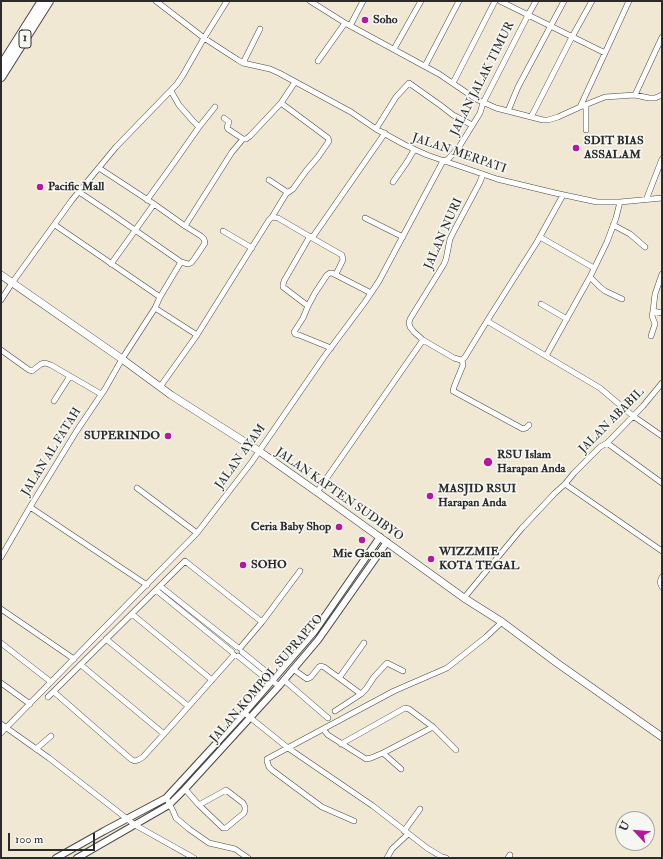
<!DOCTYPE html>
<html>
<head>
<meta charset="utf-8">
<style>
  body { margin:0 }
  #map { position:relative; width:663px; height:859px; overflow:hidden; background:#f1e8d4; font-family:"IM FELL Double Pica",serif }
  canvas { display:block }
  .frame { position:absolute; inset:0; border:2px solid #2b2b2b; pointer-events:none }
  .north { position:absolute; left:615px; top:811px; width:40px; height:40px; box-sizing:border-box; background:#f6f6f2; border:1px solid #a5a5a2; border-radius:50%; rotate:296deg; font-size:11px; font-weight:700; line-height:16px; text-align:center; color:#2b2b2b }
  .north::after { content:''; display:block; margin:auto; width:14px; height:18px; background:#b5179e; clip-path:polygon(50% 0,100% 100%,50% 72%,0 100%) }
  .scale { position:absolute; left:8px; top:833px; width:87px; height:18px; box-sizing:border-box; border:2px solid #2b2b2b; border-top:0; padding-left:5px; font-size:12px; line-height:14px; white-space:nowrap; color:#2b2b2b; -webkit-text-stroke:3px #f6f6f2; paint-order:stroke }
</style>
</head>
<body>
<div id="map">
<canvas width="663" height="859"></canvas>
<div class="frame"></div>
<div class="north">U</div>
<div class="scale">100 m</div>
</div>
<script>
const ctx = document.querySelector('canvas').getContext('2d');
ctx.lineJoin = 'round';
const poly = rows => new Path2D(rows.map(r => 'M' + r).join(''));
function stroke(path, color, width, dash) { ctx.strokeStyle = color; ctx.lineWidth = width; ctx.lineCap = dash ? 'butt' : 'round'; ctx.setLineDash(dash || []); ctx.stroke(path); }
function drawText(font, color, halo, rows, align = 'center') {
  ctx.font = font + ' "IM FELL Double Pica",serif'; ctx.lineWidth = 3.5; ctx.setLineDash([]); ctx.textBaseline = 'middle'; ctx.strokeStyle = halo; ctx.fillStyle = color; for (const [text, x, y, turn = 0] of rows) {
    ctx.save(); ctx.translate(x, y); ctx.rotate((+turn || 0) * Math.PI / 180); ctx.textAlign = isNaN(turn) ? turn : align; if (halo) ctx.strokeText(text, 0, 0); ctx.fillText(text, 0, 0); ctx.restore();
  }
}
const minor = poly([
  [156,1,204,38,238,60,243,63,270,69,279,73,351,112,376,129,405,145,427,155,497,179,555,193,597,202,620,202,662,198],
  [310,1,345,23,439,74,476,99,496,108,543,120,548,120,558,117,580,107,605,97,635,95,649,98,655,98,662,95],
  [500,1,605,53,629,1],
  [350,26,363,1],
  [394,49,421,1],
  [318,61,345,23],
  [243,63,260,29],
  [425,66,459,1],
  [453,83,495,1],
  [171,91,179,105,193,121,199,127],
  [635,95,662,37],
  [586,105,586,130],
  [580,107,605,53],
  [508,111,518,87,564,1],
  [531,117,572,37,592,1],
  [224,118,229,122,227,127,228,129,243,139],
  [376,129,396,97,409,83,440,105,453,115,472,125],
  [483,174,480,182,455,229,450,239,446,259,444,264,410,319,409,323,410,327,414,332,423,340,454,358,461,360,462,360,465,357,487,321,537,242,563,195],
  [269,180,287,192],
  [393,182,407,162,414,150],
  [79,192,109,212,181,262],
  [147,200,173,164,199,127,215,107],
  [646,200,662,159],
  [272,217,286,194,293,189,306,171,318,157,329,141,328,138,281,103],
  [365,218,403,237],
  [55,225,160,297,181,262,188,264,191,263,195,258,205,243,204,239,201,236,185,226,154,204,99,168],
  [613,225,630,234,645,247],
  [185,226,232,152,243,139,246,139,250,136,281,103,295,82],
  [223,231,252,248],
  [540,237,573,256,594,268],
  [312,238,342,255,343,260,336,274],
  [111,264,154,204],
  [662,274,655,294,653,311,662,313],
  [590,277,600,287,605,291,622,299],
  [1,300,12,283,72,200,116,147,177,84,183,75,204,38,227,1],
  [541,304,567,319],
  [308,306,283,287,283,285,284,281,310,236],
  [155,308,197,335],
  [487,321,600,388,633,416,662,436],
  [651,336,655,324,652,316,653,311],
  [331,348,299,335,295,334,294,332,303,318,308,306,315,293,327,275,330,273,332,273,371,293],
  [1,350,29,370,32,371,41,364,45,363,51,365,101,394],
  [546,356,590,277,607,242,616,218,620,202],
  [462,360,463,365,454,387,453,391,523,429,526,428,529,425],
  [160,387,197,335,269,220,272,217,278,218,312,238,385,133],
  [54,401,70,376],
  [607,443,662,483],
  [565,484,662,551],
  [137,488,197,533],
  [317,492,423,340],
  [30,507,147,585],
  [1,557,30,507,76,432,105,389,122,359,155,308,160,297],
  [662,577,660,582,662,587],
  [160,586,237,647],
  [156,590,232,652],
  [464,598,522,528,555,493,565,484,574,473,600,447,607,443,643,406,662,383],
  [1,609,74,659],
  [132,614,212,680],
  [106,639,188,706],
  [1,643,51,682],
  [240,648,262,622,300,571],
  [242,652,269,674,269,678],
  [238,656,265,678,269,678,279,686],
  [81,665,164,734],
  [293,669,307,679,311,677,319,667,321,666,324,667,361,694,366,689,374,677,387,663,403,671],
  [339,678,364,643],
  [284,680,328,718],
  [1,683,30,704],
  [54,692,125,754,132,760,135,761,138,760,143,757,164,734,234,655],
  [48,697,185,561,262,622],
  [335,711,361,694],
  [247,715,288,748,373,806,427,848,442,857,446,858],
  [1,724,49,758,135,825,194,858],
  [323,729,328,735,366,759,371,758,383,753,433,727,456,750],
  [1,733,197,533,251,463,324,357,365,302,379,281,443,161,448,159,452,155,459,147,480,113,483,103,528,15,536,1],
  [341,744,405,708,409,709,433,727],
  [36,749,51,736],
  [383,753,401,769],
  [185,789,199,805,223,828,226,828,244,813,245,810,245,807,243,803,226,790,199,805],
  [168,801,173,811,176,818,189,829,209,843,235,849,248,858],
  [354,821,322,807,307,796,272,770,269,767,267,761,267,759,394,691,447,668,486,637,502,622],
  [404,831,420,809],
  [387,858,392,849,408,834],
  [508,858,510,855]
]);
const tertiary = poly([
  [56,858,104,831,166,798,245,712,314,632,380,537],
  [77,858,169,805,185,789,279,686,318,640,387,542]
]);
const secondary = poly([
  [1,275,122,359,171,395,259,451,317,492,464,598,502,622,557,663,662,737]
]);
const trunk = poly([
  [1,66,42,1],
  [1,77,49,1]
]);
const markers = [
  [365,20,4,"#b5179e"],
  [576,148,4,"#b5179e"],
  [40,187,4,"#b5179e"],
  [168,436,4,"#b5179e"],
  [488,462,5,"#b5179e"],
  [430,496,4,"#b5179e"],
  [339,527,4,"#b5179e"],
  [362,540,4,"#b5179e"],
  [431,559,4,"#b5179e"],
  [243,565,4,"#b5179e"]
];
const shields = [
  [25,39,12]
];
const shieldNames = [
  ["1",25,39]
];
const poiNames = [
  ["Soho",373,20],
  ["SDIT BIAS",584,141],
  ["ASSALAM",584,155],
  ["Pacific Mall",48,187],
  ["SUPERINDO",160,436,"right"],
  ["RSU Islam",497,455],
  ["Harapan Anda",497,469],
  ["MASJID RSUI",438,489],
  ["Harapan Anda",438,503],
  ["Ceria Baby Shop",331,527,"right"],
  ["WIZZMIE",439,552],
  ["KOTA TEGAL",439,566],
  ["Mie Gacoan",362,554,"center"],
  ["SOHO",251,565]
];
const streetNames = [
  ["JALAN JALAK TIMUR",483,79,-63],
  ["JALAN MERPATI",459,154,19],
  ["JALAN NURI",444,234,-66],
  ["JALAN ABABIL",612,421,-45],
  ["JALAN AL FATAH",52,452,-58],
  ["JALAN AYAM",241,457,-54],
  ["JALAN KAPTEN SUDIBYO",339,495,35],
  ["JALAN KOMPOL SUPRAPTO",267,679,-49]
];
stroke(minor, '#494744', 6);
stroke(tertiary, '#494744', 8);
stroke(secondary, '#494744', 8);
stroke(trunk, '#494744', 10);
stroke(minor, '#fff', 5);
stroke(tertiary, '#fff', 6);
stroke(secondary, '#fff', 7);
stroke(trunk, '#fff', 8);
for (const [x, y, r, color] of markers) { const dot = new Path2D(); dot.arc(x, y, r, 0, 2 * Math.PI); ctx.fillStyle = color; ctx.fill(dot); stroke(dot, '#f6f6f2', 1.5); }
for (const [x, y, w] of shields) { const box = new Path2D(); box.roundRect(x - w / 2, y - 9, w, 18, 3); ctx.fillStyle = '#f6f6f2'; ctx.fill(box); stroke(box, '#2b2b2b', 1); }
drawText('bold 11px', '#2b2b2b', null, shieldNames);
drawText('bold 12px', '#2b2b2b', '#f6f6f2', poiNames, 'left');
drawText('12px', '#2b2b2b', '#f6f6f2', streetNames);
</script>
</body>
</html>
